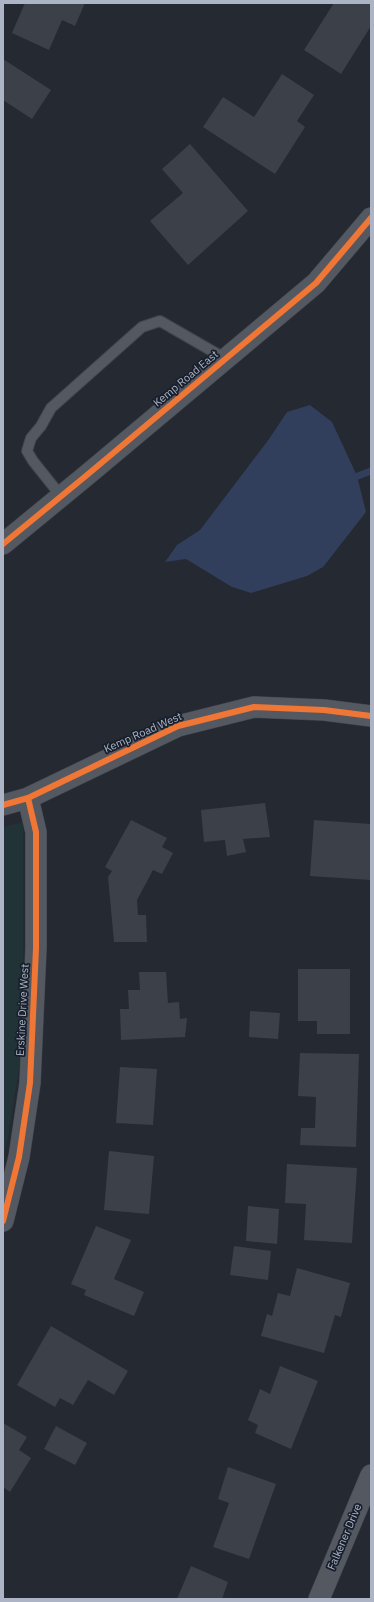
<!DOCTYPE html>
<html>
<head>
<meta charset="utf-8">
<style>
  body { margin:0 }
  #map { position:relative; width:374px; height:1602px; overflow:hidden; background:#252932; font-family:"IBM Plex Sans",sans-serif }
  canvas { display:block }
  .frame { position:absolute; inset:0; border:4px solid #adb4c5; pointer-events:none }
</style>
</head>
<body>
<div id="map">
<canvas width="374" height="1602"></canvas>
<div class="frame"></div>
</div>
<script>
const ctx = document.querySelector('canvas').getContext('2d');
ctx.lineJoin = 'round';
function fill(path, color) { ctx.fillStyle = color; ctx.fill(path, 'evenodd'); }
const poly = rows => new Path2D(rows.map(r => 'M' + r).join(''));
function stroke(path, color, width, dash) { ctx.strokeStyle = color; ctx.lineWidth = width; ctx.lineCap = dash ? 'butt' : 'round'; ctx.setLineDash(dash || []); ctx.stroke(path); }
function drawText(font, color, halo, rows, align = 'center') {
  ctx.font = font + ' "IBM Plex Sans",sans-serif'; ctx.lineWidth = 3.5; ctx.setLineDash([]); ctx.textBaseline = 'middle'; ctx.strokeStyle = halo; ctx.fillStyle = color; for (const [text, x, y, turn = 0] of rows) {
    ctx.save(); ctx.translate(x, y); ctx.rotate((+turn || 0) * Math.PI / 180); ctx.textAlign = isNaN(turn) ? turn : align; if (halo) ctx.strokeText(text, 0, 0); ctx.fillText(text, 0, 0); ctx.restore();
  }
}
const green = poly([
  [23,822,23,1042,8,1138,3,1158,3,827]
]);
const water = poly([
  [310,405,332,422,357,476,366,512,323,567,307,576,251,593,232,587,186,559,165,562,177,545,200,530,269,439,287,412]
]);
const stream = poly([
  [350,479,371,471]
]);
const building = poly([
  [25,3,85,3,75,26,62,20,49,50,12,33],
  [334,3,371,3,371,26,341,74,304,50],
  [3,59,51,90,32,119,3,100],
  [282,74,314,95,297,121,305,127,275,174,203,127,223,97,254,117],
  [190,144,248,211,188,265,150,221,183,193,162,169],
  [265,803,270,837,243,839,246,852,227,856,225,840,204,842,201,810],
  [131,820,167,838,162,847,173,853,162,874,153,870,137,900,138,915,146,915,147,942,114,942,108,877,112,871,105,867],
  [314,820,371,824,371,880,310,876],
  [298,969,350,969,350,1034,317,1034,317,1021,298,1021],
  [139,972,166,972,168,1003,179,1002,180,1019,187,1018,185,1037,121,1040,120,1009,129,1009,128,990,140,990],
  [250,1011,280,1013,278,1039,249,1037],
  [300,1053,359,1054,356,1147,300,1145,301,1128,315,1128,316,1097,298,1096],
  [120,1067,157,1069,153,1125,116,1123],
  [109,1151,154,1156,149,1214,104,1210],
  [287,1164,357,1168,352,1243,304,1240,306,1204,285,1203],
  [248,1206,279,1209,277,1244,246,1241],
  [96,1226,131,1240,114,1279,144,1292,134,1316,84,1295,86,1290,71,1284],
  [234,1246,271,1251,268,1280,230,1275],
  [297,1268,350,1283,341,1317,335,1315,324,1353,261,1336,267,1314,272,1316,278,1293,290,1296],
  [51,1326,128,1371,114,1395,88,1380,73,1405,60,1398,55,1407,17,1385],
  [280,1366,318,1381,291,1449,255,1433,258,1425,248,1420,260,1389,270,1394],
  [3,1423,27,1437,19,1450,31,1458,10,1492,3,1487],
  [56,1426,87,1443,75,1465,44,1449],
  [228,1467,276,1484,249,1559,213,1547,229,1503,218,1499],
  [191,1566,228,1582,222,1599,177,1599]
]);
const lane = poly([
  [61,496,33,461,27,451,31,438,41,426,51,408,142,327,160,321,226,359]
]);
const street = poly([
  [3,544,87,475,316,283,371,218],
  [3,805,28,798,178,726,254,707,324,710,371,716],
  [3,1221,19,1157,30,1083,36,948,36,832,28,798],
  [319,1599,371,1475]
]);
const cycleway = poly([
  [3,544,87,475,316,283,371,218],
  [3,805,28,798,178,726,254,707,324,710,371,716],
  [3,1221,19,1157,30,1083,36,948,36,832,28,798]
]);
const streetNames = [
  ["Kemp Road East",186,379,-40],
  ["Kemp Road West",143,733,-24],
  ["Erskine Drive West",23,1010,-87],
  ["Falkener Drive",345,1537,-67]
];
fill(green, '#223338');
fill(water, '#313f5c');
stroke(stream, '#313f5c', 7);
fill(building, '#3c4049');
stroke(lane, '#41444b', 12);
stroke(street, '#41444b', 22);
stroke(lane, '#545860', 10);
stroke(street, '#545860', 21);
stroke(cycleway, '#f07635', 6);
drawText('11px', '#adb4c5', '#181f2c', streetNames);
</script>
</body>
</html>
